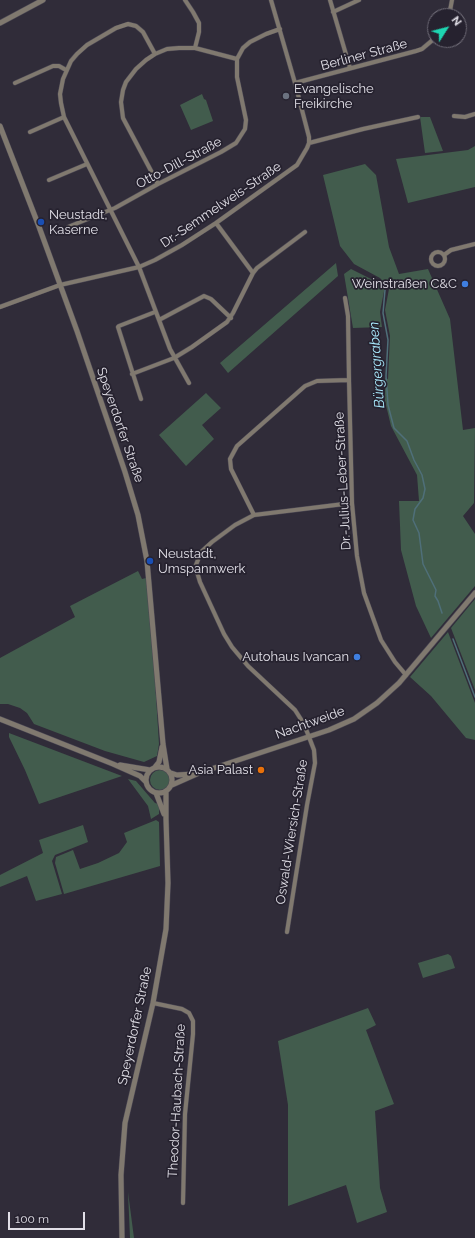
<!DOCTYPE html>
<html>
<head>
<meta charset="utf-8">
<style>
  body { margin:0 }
  #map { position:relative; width:475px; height:1238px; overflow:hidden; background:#302c39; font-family:Raleway,sans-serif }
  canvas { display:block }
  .north { position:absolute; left:427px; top:8px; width:40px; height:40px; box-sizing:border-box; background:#26222f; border:1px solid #716e79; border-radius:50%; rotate:54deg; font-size:11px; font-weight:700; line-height:16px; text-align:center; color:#e1dfe7 }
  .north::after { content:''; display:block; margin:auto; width:14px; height:18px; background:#1ed5b1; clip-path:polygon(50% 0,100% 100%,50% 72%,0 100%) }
  .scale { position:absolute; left:8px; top:1212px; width:77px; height:18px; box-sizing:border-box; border:2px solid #e1dfe7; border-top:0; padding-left:5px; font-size:12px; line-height:14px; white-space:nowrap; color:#e1dfe7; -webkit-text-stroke:3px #26222f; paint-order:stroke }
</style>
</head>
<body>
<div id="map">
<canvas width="475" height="1238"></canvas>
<div class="north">N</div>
<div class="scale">100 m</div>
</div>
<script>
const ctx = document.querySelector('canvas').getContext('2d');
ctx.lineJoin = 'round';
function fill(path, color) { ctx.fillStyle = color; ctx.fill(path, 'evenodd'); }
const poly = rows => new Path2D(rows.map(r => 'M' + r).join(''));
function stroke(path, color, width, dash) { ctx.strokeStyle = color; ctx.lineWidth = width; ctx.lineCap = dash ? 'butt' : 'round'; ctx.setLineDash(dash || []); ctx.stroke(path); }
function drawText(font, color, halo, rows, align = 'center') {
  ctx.font = font + ' Raleway,sans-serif'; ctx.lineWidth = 3.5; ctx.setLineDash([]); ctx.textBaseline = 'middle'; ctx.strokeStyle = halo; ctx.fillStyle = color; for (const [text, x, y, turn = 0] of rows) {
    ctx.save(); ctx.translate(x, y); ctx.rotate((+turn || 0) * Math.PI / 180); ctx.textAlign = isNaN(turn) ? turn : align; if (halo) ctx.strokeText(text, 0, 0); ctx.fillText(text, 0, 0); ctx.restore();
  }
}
const green = poly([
  [202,94,204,99,206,100,213,121,191,130,180,105],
  [420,117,430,117,443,151,425,153],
  [475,146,475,187,408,203,396,159,468,150],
  [365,164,376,175,389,247,399,274,428,269,450,319,463,430,475,428,474,503,463,516,475,534,475,586,431,638,416,606,401,550,399,501,419,501,417,475,391,426,385,401,385,378,388,379,390,336,385,310,389,289,380,278,354,264,340,246,323,175],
  [336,263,338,276,228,373,220,363],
  [351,269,385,286,380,312,382,327,353,328,344,274],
  [206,393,221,408,202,425,214,439,186,466,159,435],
  [138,571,142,579,146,578,152,632,159,744,157,756,144,762,105,751,34,724,27,713,20,708,8,704,0,704,0,658,75,617,70,606],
  [475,599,475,690,451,628],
  [448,632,475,703,475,740,466,738,431,696,410,677],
  [9,733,122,776,39,804,25,770,9,737],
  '150 780a10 10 0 1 1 20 0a10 10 0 1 1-20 0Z',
  [128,779,136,781,155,803,159,804,159,814,151,819,148,806],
  [156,820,159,822,160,866,64,894,55,863,56,857,73,850,80,869,98,863,119,853,127,842,124,833],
  [83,825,88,842,55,855,52,861,62,894,36,901,27,876,0,887,0,875,43,853,39,840],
  [448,954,451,956,455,968,423,978,418,963],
  [368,1008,376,1025,366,1030,394,1104,375,1111,380,1188,387,1212,357,1223,346,1185,288,1206,288,1105,278,1041],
  [128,1192,134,1238,130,1238]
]);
const stream = poly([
  [385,290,383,313,388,340,386,376,388,405,394,428,407,441,414,460,422,475,425,489,423,498,415,509,413,520,419,533,423,564,436,590,435,596,438,601,442,613],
  [453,639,475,697]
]);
const minor = poly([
  [185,0,193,12,199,23,199,32,195,48],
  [330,0,350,68],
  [333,12,359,0],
  [449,16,452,0],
  [155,54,143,32,136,26,128,24,116,28,87,45,77,54,71,61,63,79,60,94,61,103,64,117,139,267,170,349,189,383],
  [15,83,53,66,59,66,66,70],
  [295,83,416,51,422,49,435,38],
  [454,116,465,117,475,114],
  [30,132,64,117],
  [309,143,363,129,418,117],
  [49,180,87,164],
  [158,184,123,118,121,102,123,90,126,82,136,69,146,60,155,54,167,49,179,48,195,48,237,59],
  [216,223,253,273],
  [68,227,115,208,158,184,221,152,236,143,245,129,246,120,237,77,237,59,243,48,250,42,266,34,280,29],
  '431 259a7 7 0 1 1 14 0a7 7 0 1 1-14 0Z',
  [444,255,451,250,475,244],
  [345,298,348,316,349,380,352,503,357,556,364,593,381,640,395,662,406,675],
  [0,307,60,285,139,267,155,260,182,245,216,223,297,165,307,148,309,143,309,137,295,83,271,0],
  [159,320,204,296,211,299,231,318],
  [132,374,174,358,192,347,227,322,233,313,253,273,257,268,305,232],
  [141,399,118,327,119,326,155,312],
  [254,515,231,469,230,459,237,446,305,386,317,381,349,380],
  [287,932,307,805,315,763,314,750,304,724,295,710,248,666,232,647,224,634,200,582,197,572,196,565,201,552,212,542,235,525,254,515,352,503],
  [153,1003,182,1009,189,1013,193,1021,193,1034,185,1114,183,1203]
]);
const tertiary = poly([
  [0,23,43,0],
  [0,126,38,224,77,331,125,472,138,515,147,561,163,744,167,769],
  [0,719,113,764,140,776,146,782],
  [120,765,150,770],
  '146 780a13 13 0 1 1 26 0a13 13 0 1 1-26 0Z',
  [155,767,159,762,162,747],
  [171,773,177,775,194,774],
  [172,785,199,773,329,730,354,719,377,703,399,683,475,593],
  [156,793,164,814],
  [122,1238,121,1175,125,1123,153,1003,166,929,168,883,166,819,166,791]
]);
const markers = [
  [286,96,4,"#6b7280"],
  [41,222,4,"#1a4fb4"],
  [465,284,4,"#3f7fe0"],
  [150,561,4,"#1a4fb4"],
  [357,657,4,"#3f7fe0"],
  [261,770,4,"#e8710a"]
];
const streetNames = [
  ["Berliner Straße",364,55,-15],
  ["Otto-Dill-Straße",179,163,-28],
  ["Dr.-Semmelweis-Straße",221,205,-34],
  ["Speyerdorfer Straße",120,425,71],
  ["Dr.-Julius-Leber-Straße",343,481,-93],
  ["Nachtweide",310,723,-20],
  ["Oswald-Wiersich-Straße",292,832,-81],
  ["Speyerdorfer Straße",135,1026,-78],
  ["Theodor-Haubach-Straße",177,1101,-87]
];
const poiNames = [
  ["Evangelische",294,89],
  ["Freikirche",294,104],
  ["Neustadt,",49,215],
  ["Kaserne",49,230],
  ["Weinstraßen C&C",457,284,"right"],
  ["Neustadt,",158,554],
  ["Umspannwerk",158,569],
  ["Autohaus Ivancan",349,657,"right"],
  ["Asia Palast",253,770,"right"]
];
const waterNames = [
  ["Bürgergraben",377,365,-94]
];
fill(green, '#425c4d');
stroke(stream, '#4f6f79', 1.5);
stroke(minor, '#4c4955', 5);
stroke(tertiary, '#4c4955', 6);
stroke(minor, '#80796f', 4);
stroke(tertiary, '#80796f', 5);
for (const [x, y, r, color] of markers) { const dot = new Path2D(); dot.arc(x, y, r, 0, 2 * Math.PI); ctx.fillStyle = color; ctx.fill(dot); stroke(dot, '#26222f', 1.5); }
drawText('13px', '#e1dfe7', '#26222f', streetNames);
drawText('13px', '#e1dfe7', '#26222f', poiNames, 'left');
drawText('italic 14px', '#a9eafd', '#26222f', waterNames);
</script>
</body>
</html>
